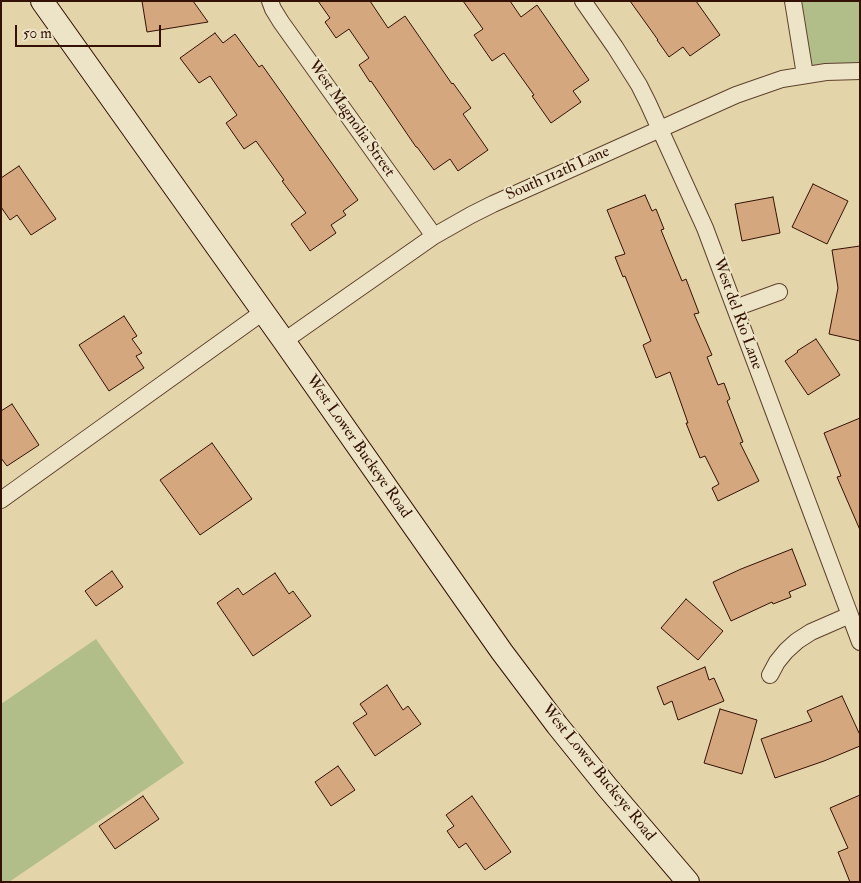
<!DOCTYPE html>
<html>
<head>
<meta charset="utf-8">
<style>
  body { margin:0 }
  #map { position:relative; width:861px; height:883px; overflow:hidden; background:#e3d5a9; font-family:"IM FELL Double Pica",serif }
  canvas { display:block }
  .frame { position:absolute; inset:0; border:2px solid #331104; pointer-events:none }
  .scale { position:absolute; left:15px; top:25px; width:146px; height:22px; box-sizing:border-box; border:2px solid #331104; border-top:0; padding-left:6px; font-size:15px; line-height:18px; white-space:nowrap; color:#331104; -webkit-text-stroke:4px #ede4c7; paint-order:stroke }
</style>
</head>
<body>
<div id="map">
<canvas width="861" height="883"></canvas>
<div class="frame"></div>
<div class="scale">50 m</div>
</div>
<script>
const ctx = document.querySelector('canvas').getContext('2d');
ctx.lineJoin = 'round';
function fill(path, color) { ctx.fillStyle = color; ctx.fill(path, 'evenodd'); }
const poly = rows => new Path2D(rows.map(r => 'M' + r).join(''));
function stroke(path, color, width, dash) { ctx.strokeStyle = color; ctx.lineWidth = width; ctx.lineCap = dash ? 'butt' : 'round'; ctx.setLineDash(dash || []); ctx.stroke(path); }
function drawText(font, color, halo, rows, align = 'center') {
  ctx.font = font + ' "IM FELL Double Pica",serif'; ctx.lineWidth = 4; ctx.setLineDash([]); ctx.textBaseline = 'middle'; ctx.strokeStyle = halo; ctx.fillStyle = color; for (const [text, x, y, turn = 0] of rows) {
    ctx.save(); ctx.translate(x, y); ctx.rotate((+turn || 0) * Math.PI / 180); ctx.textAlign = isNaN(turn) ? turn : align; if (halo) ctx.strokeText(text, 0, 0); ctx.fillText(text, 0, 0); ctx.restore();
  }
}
const green = poly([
  [793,1,860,1,860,71,805,75],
  [96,639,184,763,9,882,1,882,1,704]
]);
const building = poly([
  [142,1,193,1,208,22,147,32,142,1],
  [318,1,370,1,388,28,405,16,452,84,453,83,471,108,463,114,488,150,458,171,450,159,434,170,417,147,416,147,371,81,370,82,359,65,369,58,349,29,336,38,325,22,330,18,318,1],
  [463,1,510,1,521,17,537,5,589,80,573,91,581,102,551,123,532,96,534,95,504,53,492,61,474,35,483,29,463,1],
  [630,1,696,1,720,35,690,56,683,47,669,57,657,40,658,40,630,1],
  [215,33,223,43,235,34,259,67,262,65,358,200,343,211,346,215,331,225,336,233,310,251,291,224,306,213,282,181,284,180,256,141,244,149,226,123,237,115,210,76,199,83,180,58,215,33],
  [19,166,56,219,31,235,17,215,10,220,1,207,1,178,19,166],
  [813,184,848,201,827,244,792,227,813,184],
  [645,195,652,211,656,209,664,229,661,230,682,281,686,279,699,313,694,314,712,355,707,357,718,385,724,383,730,399,727,401,743,442,740,443,759,481,718,501,712,488,719,484,705,456,700,458,686,423,688,423,670,372,656,378,643,345,651,341,625,276,623,277,615,257,625,254,607,210,645,195],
  [773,197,780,233,742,241,735,204,773,197],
  [860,246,860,341,829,334,838,288,832,250,860,246],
  [124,316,137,336,132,339,142,353,136,356,144,368,109,391,79,345,124,316],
  [816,339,840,375,808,395,785,361,798,352,797,351,816,339],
  [12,404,39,445,7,466,1,458,1,411,12,404],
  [860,418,860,530,837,477,841,476,824,433,860,418],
  [212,443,252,499,200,535,160,480,212,443],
  [792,549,806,585,789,592,791,597,773,604,772,602,731,621,713,582,741,569,792,549],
  [112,571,123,587,96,606,85,591,112,571],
  [275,573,289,594,293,591,311,616,253,656,217,603,238,588,243,595,275,573],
  [686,599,723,631,698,660,661,628,686,599],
  [705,667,709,680,714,678,724,701,678,720,672,701,664,705,657,687,705,667],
  [387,685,403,710,408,706,421,724,375,756,353,723,367,714,360,704,387,685],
  [842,696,860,735,860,746,824,761,775,778,761,739,812,721,807,711,842,696],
  [720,709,757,720,742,774,704,763,720,709],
  [338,766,355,790,331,806,315,782,338,766],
  [860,795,860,882,850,882,838,852,848,848,830,808,860,795],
  [143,796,159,819,115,849,99,826,143,796],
  [472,796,511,852,485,870,466,843,459,848,447,831,454,826,446,815,472,796]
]);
const minor = poly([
  [270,1,273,9,281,22,434,236],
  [583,1,615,47,639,85,648,103,705,228,860,642],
  [793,1,805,75],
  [735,308,779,292],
  [284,341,434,236,471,215,493,204,736,95,782,79,826,72,860,71],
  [1,500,263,312],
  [770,675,777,662,786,651,797,641,811,632,850,615]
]);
const secondary = poly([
  [42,1,284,341,502,652,557,725,607,787,688,882]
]);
const streetNames = [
  ["West Magnolia Street",351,119,55],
  ["South 112th Lane",558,174,-24],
  ["West del Rio Lane",737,314,70],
  ["West Lower Buckeye Road",358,447,55],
  ["West Lower Buckeye Road",598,773,51]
];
fill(green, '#b1be8a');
fill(building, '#d5a77f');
stroke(building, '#331104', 1);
stroke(minor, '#5f422d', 18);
stroke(secondary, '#331104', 24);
stroke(minor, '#ede4c7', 16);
stroke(secondary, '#ede4c7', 22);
drawText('16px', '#331104', '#ede4c7', streetNames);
</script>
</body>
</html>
